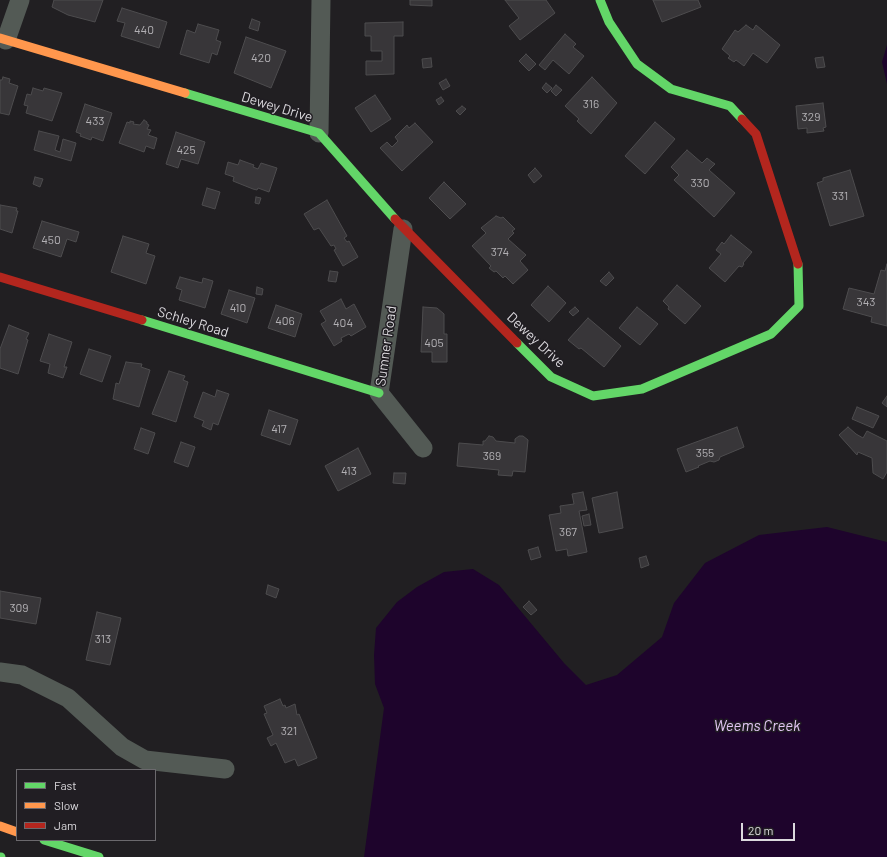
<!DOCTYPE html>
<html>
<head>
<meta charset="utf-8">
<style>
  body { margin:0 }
  #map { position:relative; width:887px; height:857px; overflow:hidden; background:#211f22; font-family:Barlow,sans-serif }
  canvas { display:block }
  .legend { position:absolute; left:16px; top:769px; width:140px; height:72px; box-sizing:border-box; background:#211e23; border:1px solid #6b696d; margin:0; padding:5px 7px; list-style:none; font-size:12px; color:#dbd9dd }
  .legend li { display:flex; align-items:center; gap:8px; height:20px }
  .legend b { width:20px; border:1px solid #6b696d }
  .scale { position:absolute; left:741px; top:823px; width:54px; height:18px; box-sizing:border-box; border:2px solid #dbd9dd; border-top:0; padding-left:5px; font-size:12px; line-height:14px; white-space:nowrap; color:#dbd9dd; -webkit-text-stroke:3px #211e23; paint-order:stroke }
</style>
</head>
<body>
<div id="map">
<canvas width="887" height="857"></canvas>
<ul class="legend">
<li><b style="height:5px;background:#63d668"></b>Fast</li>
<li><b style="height:5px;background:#ff974d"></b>Slow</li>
<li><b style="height:5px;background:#b3261e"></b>Jam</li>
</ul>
<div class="scale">20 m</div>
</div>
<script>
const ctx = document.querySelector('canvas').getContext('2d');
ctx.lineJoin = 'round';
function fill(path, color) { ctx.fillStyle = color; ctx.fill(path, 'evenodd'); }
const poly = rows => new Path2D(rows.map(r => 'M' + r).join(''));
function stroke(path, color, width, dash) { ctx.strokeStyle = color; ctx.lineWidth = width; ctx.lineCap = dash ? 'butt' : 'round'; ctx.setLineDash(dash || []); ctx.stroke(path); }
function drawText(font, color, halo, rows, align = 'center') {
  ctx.font = font + ' Barlow,sans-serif'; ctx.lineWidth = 3; ctx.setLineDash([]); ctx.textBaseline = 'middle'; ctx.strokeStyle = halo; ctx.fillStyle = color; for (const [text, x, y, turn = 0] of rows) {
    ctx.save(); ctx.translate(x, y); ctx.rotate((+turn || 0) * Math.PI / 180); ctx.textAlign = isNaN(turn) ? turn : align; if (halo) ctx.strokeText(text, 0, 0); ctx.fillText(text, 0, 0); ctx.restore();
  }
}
const water = poly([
  [887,45,887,84,882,62],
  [827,527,887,542,887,857,364,857,384,708,375,684,374,655,376,628,397,602,417,587,444,572,473,569,499,585,564,663,586,685,617,675,662,637,674,603,705,563,759,535]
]);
const building = poly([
  [54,0,103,0,95,22,68,15,52,7,54,0],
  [410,0,432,0,432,6,410,5,410,0],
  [505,0,546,0,555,13,520,40,509,26,519,18,505,0],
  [653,0,698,0,701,7,662,22,653,0],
  [122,8,167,22,159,48,121,36,125,23,117,21,122,8],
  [252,19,260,22,258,31,249,28,252,19],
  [403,22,403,36,394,36,394,74,366,75,366,61,382,61,382,51,371,51,371,36,365,36,365,23,403,22],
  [198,24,219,30,216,40,221,42,217,55,212,53,209,63,180,54,187,30,195,33,198,24],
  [746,25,753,30,756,25,780,45,767,63,753,53,744,66,736,60,734,62,728,58,730,56,722,49,735,30,738,32,746,25],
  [565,34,576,44,573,47,584,56,569,74,553,60,545,70,539,65,565,34],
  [246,37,286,51,271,88,234,73,246,37],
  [526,54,536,64,529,71,519,61,526,54],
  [823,57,825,67,817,68,815,58,823,57],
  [431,58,432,67,423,68,422,59,431,58],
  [3,77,10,79,9,83,18,86,9,115,0,113,0,80,2,80,3,77],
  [592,77,617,103,591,134,577,121,579,119,565,106,592,77],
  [446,79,450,86,443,90,439,83,446,79],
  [546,83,552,88,547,93,542,88,546,83],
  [556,85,562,90,556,96,551,91,556,85],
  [33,88,43,91,44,88,62,93,52,121,26,113,28,106,24,105,27,94,31,95,33,88],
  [375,95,391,119,371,132,355,108,375,95],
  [441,97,444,101,439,105,436,100,441,97],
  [823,103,826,127,823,128,824,131,807,133,807,128,798,129,796,106,823,103],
  [85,104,112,113,103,141,92,137,91,140,80,136,81,134,76,132,85,104],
  [462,106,466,109,460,115,456,111,462,106],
  [144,120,147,122,147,124,149,125,147,129,151,130,148,135,157,138,154,149,146,146,144,152,119,143,127,122,130,123,130,121,134,122,133,124,140,125,144,120],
  [655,122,675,139,645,174,625,156,655,122],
  [415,123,433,142,402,171,380,148,387,142,392,147,398,141,395,137,407,125,409,128,415,123],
  [39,131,59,136,55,150,60,152,63,139,76,143,71,161,34,150,39,131],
  [176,132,205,142,198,164,181,159,178,168,166,164,176,132],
  [687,150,702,163,707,158,712,162,715,164,709,170,735,193,714,217,674,180,679,175,671,167,687,150],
  [240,160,254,165,253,167,258,169,261,163,277,168,269,192,258,188,257,190,253,189,233,181,234,177,225,174,228,162,238,165,240,160],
  [535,168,542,176,534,183,528,175,535,168],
  [850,170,864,216,830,226,817,183,823,181,823,178,850,170],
  [35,177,43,179,40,187,33,184,35,177],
  [444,182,466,204,450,219,429,198,444,182],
  [207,188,220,192,215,209,202,205,207,188],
  [256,197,261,198,259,204,255,203,256,197],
  [327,200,347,236,344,238,347,242,349,241,358,257,343,266,334,250,336,249,334,245,331,246,319,228,314,230,304,214,327,200],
  [0,205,17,208,16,211,18,211,12,233,0,229,0,205],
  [496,216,501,218,503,217,515,229,512,231,514,233,508,239,526,255,520,261,528,270,513,284,505,276,503,278,496,271,494,272,489,268,491,266,472,246,486,233,481,228,496,216],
  [42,221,79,232,76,242,67,239,61,257,33,248,42,221],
  [731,235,752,252,743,263,744,264,742,267,739,266,725,282,709,268,721,254,716,250,722,242,724,244,731,235],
  [123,236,149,244,146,253,155,256,146,284,111,272,123,236],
  [887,264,887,326,871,322,872,317,843,309,849,288,874,294,881,270,885,271,887,264],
  [330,271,338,272,336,282,328,281,330,271],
  [609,272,614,278,606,286,600,281,609,272],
  [180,277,202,283,203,278,213,281,205,308,179,300,182,290,176,288,180,277],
  [677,285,701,306,685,324,668,309,669,307,663,301,677,285],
  [548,286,566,303,549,322,531,305,548,286],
  [257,287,263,289,262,295,256,294,257,287],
  [229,290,255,298,247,323,221,314,229,290],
  [341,299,346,309,354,304,366,327,351,336,349,334,341,338,342,341,334,346,321,324,326,321,320,311,341,299],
  [276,305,302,314,295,337,268,328,276,305],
  [423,307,437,308,444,314,444,334,447,334,447,362,432,362,432,352,421,352,423,307],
  [575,307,579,311,573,316,569,312,575,307],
  [637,307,658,324,640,345,619,328,637,307],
  [588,318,621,346,604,367,581,348,579,349,568,340,588,318],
  [9,325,29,333,26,339,28,340,18,374,0,368,0,349,9,325],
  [49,334,72,342,64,367,67,367,63,378,48,373,50,364,40,361,49,334],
  [89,349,111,356,102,382,80,374,89,349],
  [126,362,142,364,141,367,150,370,139,407,113,399,116,383,119,384,126,362],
  [169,371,185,376,183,380,188,382,176,422,152,414,169,371],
  [217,390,229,394,218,425,213,423,211,430,202,426,204,421,194,417,203,392,215,397,217,390],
  [887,396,887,407,882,403,887,396],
  [857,407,879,416,873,428,852,419,857,407],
  [269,410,298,420,290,445,261,435,269,410],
  [737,427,744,447,720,457,719,460,714,462,710,461,698,466,699,467,686,472,677,449,737,427],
  [848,427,856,434,863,438,867,431,887,441,887,472,883,479,873,473,872,458,858,452,857,455,839,435,848,427],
  [141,428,155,433,148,454,134,449,141,428],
  [489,436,493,437,496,441,515,443,515,439,519,436,523,436,528,440,525,472,513,471,512,476,498,475,499,470,457,466,459,443,483,445,483,441,485,441,489,436],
  [181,442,195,447,188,467,174,462,181,442],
  [358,448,371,474,338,491,325,466,358,448],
  [394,473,406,473,405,484,393,483,394,473],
  [583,492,587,510,579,511,587,552,568,556,567,549,556,551,549,515,561,513,560,506,574,504,572,494,583,492],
  [617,492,623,528,599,533,592,498,617,492],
  [589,514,591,525,584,526,582,516,589,514],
  [538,547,541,557,531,560,528,550,538,547],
  [646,556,649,565,641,568,639,558,646,556],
  [268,585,279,589,276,598,266,594,268,585],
  [0,591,41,598,36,624,0,618,0,591],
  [529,601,537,610,531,615,523,607,529,601],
  [97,612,121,618,110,665,86,660,97,612],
  [280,699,283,706,285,705,286,708,295,704,297,715,299,714,317,758,298,766,295,759,285,763,276,743,271,746,267,738,273,735,264,714,267,713,264,706,280,699]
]);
const street = poly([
  [6,40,20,0],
  [319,133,321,0],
  [403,229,379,393,423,448],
  [0,672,22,675,68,698,122,747,145,760,225,769]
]);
const fast = poly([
  [600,0,609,22,637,64,671,89,730,106,742,119],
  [185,93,319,133,395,219],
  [142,320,379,393],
  [517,343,551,377,593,396,642,389,771,334,799,306,798,264],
  [44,840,99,857],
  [0,857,1,857]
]);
const slow = poly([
  [0,38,185,93],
  [0,826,17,832]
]);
const jam = poly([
  [742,119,756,134,798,264],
  [395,219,517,343],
  [0,277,142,320]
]);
const numberNames = [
  ["440",144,30],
  ["420",261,58],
  ["316",591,104],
  ["329",811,117],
  ["433",95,121],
  ["425",186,150],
  ["330",700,183],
  ["331",840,196],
  ["450",51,240],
  ["374",500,252],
  ["343",866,302],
  ["410",238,308],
  ["406",285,321],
  ["404",343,323],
  ["405",434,343],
  ["417",279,429],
  ["355",705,453],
  ["369",492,456],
  ["413",349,471],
  ["367",568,532],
  ["309",19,608],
  ["313",103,639],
  ["321",289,731]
];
const streetNames = [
  ["Dewey Drive",277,107,17],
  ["Schley Road",193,322,17],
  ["Dewey Drive",536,340,43],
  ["Sumner Road",386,346,-82]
];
const waterNames = [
  ["Weems Creek",757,726]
];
fill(water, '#1e042c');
fill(building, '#383639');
stroke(building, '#4d4c4e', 1);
stroke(street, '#535a55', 19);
stroke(fast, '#63d668', 9);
stroke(slow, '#ff974d', 9);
stroke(jam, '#b3261e', 9);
drawText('12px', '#b2b0b4', null, numberNames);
drawText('14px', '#dbd9dd', '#211e23', streetNames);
drawText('italic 15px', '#e3c6f5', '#211e23', waterNames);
</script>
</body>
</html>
